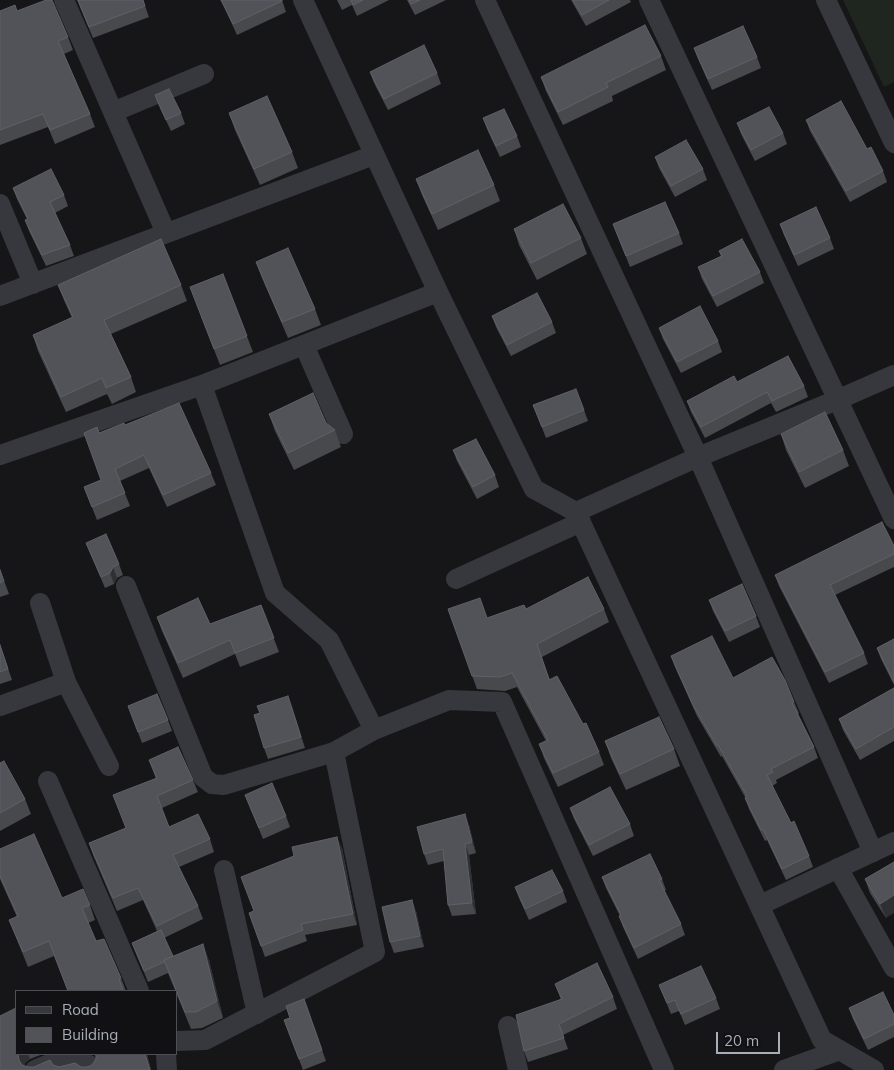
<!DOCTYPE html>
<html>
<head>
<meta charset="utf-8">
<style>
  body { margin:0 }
  #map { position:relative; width:894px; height:1070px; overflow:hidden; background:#161618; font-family:Mulish,sans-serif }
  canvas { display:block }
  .legend { position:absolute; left:15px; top:990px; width:162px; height:65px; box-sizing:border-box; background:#111113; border:1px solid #4d4f55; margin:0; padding:6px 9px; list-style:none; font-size:15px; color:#a8adb8 }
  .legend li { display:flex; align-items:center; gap:10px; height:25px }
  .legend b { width:25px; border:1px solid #4d4f55 }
  .scale { position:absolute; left:716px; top:1032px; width:64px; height:22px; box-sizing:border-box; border:2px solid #a8adb8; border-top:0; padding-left:6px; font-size:15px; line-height:18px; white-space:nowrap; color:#a8adb8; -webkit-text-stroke:4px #111113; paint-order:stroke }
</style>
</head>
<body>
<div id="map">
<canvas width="894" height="1070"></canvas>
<ul class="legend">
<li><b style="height:6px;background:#37383d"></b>Road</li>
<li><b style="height:14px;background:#525359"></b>Building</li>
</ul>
<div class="scale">20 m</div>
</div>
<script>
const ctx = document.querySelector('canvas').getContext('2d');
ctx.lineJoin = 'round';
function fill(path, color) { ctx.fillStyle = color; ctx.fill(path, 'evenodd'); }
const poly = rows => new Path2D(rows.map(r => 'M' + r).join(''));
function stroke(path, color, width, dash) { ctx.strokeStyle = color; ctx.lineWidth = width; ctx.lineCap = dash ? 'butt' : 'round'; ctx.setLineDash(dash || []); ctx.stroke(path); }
const green = poly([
  [843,0,894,0,894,82,884,87]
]);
const street = poly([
  [64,0,166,233],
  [303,0,438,292,534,489,576,512],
  [485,0,698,457,576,512,822,1040,874,1070],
  [649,0,894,519],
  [826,0,894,143],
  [113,112,204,74],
  [0,204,33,284],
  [0,296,374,155],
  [304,345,343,434],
  [202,385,275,593,329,640,374,730],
  [0,455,202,385,438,292],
  [456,579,581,522],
  [126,586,203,777,212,784,224,785,334,752,374,730,449,700,502,702,664,1070],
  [40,603,66,682,109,766],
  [0,706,66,682],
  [48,781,139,991],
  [873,852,698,457,837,400,894,375],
  [838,868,894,968],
  [224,870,257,1014],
  [760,905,894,842],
  [508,1026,518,1070],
  [176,1041,205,1040,375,952,334,752],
  [166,1054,167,1070],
  [35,1070,73,1054],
  [66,1070,83,1063,89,1065,90,1070],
  [784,1070,840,1050]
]);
const wall = poly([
  [77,0,143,0,149,17,93,38],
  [221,0,282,0,286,12,237,35],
  [337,0,389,0,357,16,352,5,342,10],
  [407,0,446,0,415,15],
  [571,0,630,0,631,2,586,26],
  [0,11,17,11,68,37,73,50,64,54,90,114,95,127,55,144,48,127,0,145],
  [694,48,757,57,761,68,712,90,698,59],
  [661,56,666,70,612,96,613,101,563,125,546,91,541,77],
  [370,72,437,73,441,84,388,110,374,83],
  [155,95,181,113,185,124,171,131,159,106],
  [229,113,292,152,298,168,260,185,235,130],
  [483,118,517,136,521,147,500,157,487,129],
  [806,120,867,149,883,171,887,182,850,202,810,131],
  [737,123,783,133,787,144,755,161,741,134],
  [655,157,703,169,707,180,675,197,659,168],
  [416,179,494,185,500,201,438,230,422,195],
  [13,188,64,195,68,206,55,213,70,245,74,256,46,266,29,231,25,220,27,219,17,199],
  [613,224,679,233,683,244,630,267],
  [780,224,830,238,834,249,798,266,784,235],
  [514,229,581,238,587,254,537,280,519,245],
  [719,251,760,272,764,283,717,307,702,279,698,267,721,256],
  [256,262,315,309,321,325,288,338,262,278],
  [223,274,253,352,220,365,196,303],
  [58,285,181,285,187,301,111,334,131,377,136,392,112,404,107,394,66,412,38,351,33,335,72,318,64,300],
  [492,316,552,322,556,333,511,356,496,327],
  [659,328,718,341,722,352,681,373,663,339],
  [737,382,804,386,808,397,776,412,771,403,705,438,691,412,687,401],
  [533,405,584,410,588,421,546,438],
  [269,414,326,423,335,430,341,447,294,470,275,431],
  [125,425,211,473,216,485,167,507,149,468,120,481,130,506,97,520,84,487,101,480,99,433],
  [781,434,843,450,849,466,805,488,786,450],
  [453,450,495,475,499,487,477,499,457,461],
  [86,543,119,564,123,575,117,578,114,584,105,588],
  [894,546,894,567,835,595,864,653,868,664,829,683,779,586,775,575],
  [0,570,9,594,0,597],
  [709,600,756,616,760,627,729,642,713,611],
  [261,605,279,652,240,667,235,654,183,678,162,631,157,617,210,624],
  [448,609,487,618,526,609,604,609,609,622,542,657,550,680,583,724,599,752,604,765,558,787,544,758,539,744,546,741,517,687,505,691,477,689],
  [894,639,894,685,881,659,877,648],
  [0,645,12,680,0,684],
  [671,656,733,678,794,702,799,713,798,714,814,747,818,758,776,780,777,783,772,786,791,823,809,856,813,867,786,880,767,840,765,841,749,809,745,798,745,797,722,756,721,757,697,716,675,667],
  [894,688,894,741,860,760,843,730,839,719],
  [128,706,168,720,172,731,142,743],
  [292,707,305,748,268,759,264,748,260,713],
  [605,741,674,749,680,766,626,790,611,758],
  [149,760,193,780,198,792,162,808,169,827,210,839,214,852,179,867,198,906,203,919,164,938,173,956,209,960,223,1018,202,1028,191,1029,168,973,148,982,132,943,157,931,143,900,117,911,93,855,89,843,126,828,156,779],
  [0,763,25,799,31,814,0,831],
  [245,795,286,816,290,827,263,839],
  [570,808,630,824,634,836,593,856,574,819],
  [469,825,476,853,469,855,476,914,452,916,448,905,444,861,428,865,424,854],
  [342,848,357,925,305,935,307,941,265,957,249,913,254,911],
  [0,849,62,898,90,905,95,920,88,923,96,941,121,978,126,991,68,991,54,956,28,967,9,920,17,917,0,879],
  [894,862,886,918,870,893,865,879],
  [602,877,662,879,666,890,664,891,681,924,685,935,638,959,623,927,619,916,620,916,606,888],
  [515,887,563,891,567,902,529,920,519,898],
  [416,911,424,947,394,953,390,942],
  [555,984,613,997,617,1009,563,1035,568,1049,528,1062,524,1051,561,1000],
  [659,985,716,998,720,1009,685,1025,679,1011,671,1014],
  [304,999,326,1061,303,1070,284,1020,290,1018],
  [849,1008,894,1015,894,1037,868,1050,853,1019],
  [16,1054,43,1054,30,1059,25,1063,24,1066,28,1067,53,1065,59,1067,87,1067,92,1065,96,1059,96,1056,93,1054,147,1054,151,1070,0,1070]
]);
const shadedWall = poly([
  [113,567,117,578,114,584,110,573],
  [288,696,292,707,305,748,301,737],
  [465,814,469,825,476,853,472,842],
  [337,837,342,848,357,925,353,914],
  [465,844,469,855,476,914,472,903],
  [894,895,894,913,886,918,880,904],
  [412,900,416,911,424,947,420,936],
  [203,944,209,960,223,1018,217,1001],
  [18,1054,28,1054,30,1059,25,1063,23,1069,19,1060],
  [145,1054,147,1054,151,1070,150,1070]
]);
const building = poly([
  [46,0,52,0,68,37,58,41,90,114,50,130,43,114,0,130,0,11,15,5,17,11,46,0],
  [78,0,143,0,145,6,89,27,78,0],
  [221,0,282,0,282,1,233,24,221,0],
  [351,0,363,0,353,5,351,0],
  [409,0,420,0,411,4,409,0],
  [573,0,609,0,582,15,573,0],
  [645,25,661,56,606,83,608,87,558,112,541,77,645,25],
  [743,26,757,57,708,79,694,48,743,26],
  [424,45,437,73,384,99,370,72,424,45],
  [169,89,181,113,166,120,155,95,169,89],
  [267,96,292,152,254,169,229,113,267,96],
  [841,101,867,149,871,147,883,171,846,191,806,120,841,101],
  [769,107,783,133,751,150,737,123,769,107],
  [504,109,517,136,496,146,483,118,504,109],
  [686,140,703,169,671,186,655,157,686,140],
  [478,150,494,185,432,214,416,179,478,150],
  [51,169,64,195,50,202,70,245,42,255,25,220,28,219,13,188,51,169],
  [665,202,679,233,626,256,613,224,665,202],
  [563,204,581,238,531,263,514,229,563,204],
  [816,207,830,238,794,255,780,224,816,207],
  [161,239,181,285,104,320,131,377,106,388,102,378,61,397,33,335,73,317,58,285,161,239],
  [742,239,760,272,713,296,698,267,722,256,719,251,742,239],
  [288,248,315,309,282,322,256,262,288,248],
  [223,274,247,336,214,349,190,287,223,274],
  [537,293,552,322,507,345,492,316,537,293],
  [700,306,718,341,677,362,659,328,700,306],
  [788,356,804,386,772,401,767,392,701,427,687,401,734,376,737,382,788,356],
  [576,389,584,410,542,427,533,405,576,389],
  [313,393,326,423,335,430,288,453,269,414,313,393],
  [179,403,211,473,163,495,144,455,115,469,125,493,92,507,84,487,101,480,84,433,97,427,99,433,124,423,125,425,179,403],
  [825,412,843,450,799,472,781,434,825,412],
  [476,439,495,475,473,487,453,450,476,439],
  [882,522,894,546,894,554,830,585,864,653,825,672,775,575,882,522],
  [106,534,119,564,113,567,110,573,101,577,86,543,106,534],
  [0,570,4,581,0,583,0,570],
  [588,577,604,609,537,644,549,680,557,676,583,724,586,723,599,752,553,773,539,744,548,740,512,673,500,677,472,676,448,609,480,598,487,618,524,605,526,609,588,577],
  [742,584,756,616,725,631,709,600,742,584],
  [198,598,210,624,261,605,274,638,235,653,230,640,178,663,157,617,198,598],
  [712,636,733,678,772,657,785,680,794,702,792,703,814,747,771,769,773,772,767,775,791,823,794,821,809,856,782,869,763,829,761,830,745,798,747,796,718,745,717,746,693,705,671,656,712,636],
  [894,639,894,682,877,648,894,639],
  [0,645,8,669,0,672,0,645],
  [894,688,894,727,856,749,839,719,894,688],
  [157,694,168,720,138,732,128,706,157,694],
  [288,696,301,737,264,748,254,715,260,713,257,706,288,696],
  [659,717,674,749,620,774,605,741,659,717],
  [178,747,193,780,157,796,169,827,198,814,210,839,173,855,198,906,157,926,138,888,113,898,89,843,126,828,113,795,157,778,149,760,178,747],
  [4,761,25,799,0,813,0,763,4,761],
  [272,783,286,816,259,828,245,795,272,783],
  [610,787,630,824,589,845,570,808,610,787],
  [465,814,472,842,465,844,472,903,448,905,443,849,424,854,417,827,465,814],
  [34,834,62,898,83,889,90,905,82,908,96,941,104,939,121,978,119,979,123,991,68,991,49,941,23,952,9,920,18,916,0,876,0,849,34,834],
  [337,837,353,914,301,924,303,930,261,946,249,913,254,911,241,877,294,856,292,847,337,837],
  [650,854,662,879,659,880,681,924,634,948,619,916,621,915,602,877,650,854],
  [894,862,894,895,880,904,865,879,894,862],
  [552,870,563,891,525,909,515,887,552,870],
  [412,900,420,936,390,942,382,907,412,900],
  [161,930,173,956,164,960,164,962,144,971,132,943,161,930],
  [203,944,217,1001,196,1012,185,1012,164,960,203,944],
  [597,963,613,997,559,1024,564,1038,524,1051,516,1015,562,999,555,984,597,963],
  [701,966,716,998,681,1014,675,1000,667,1003,659,985,701,966],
  [883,992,894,1015,894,1024,864,1039,849,1008,883,992],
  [304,999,322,1050,299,1059,284,1020,290,1018,286,1006,304,999],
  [16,1008,16,1054,18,1054,19,1060,22,1065,28,1067,34,1067,50,1060,53,1065,59,1067,75,1063,81,1067,87,1067,92,1065,96,1059,96,1054,145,1054,150,1070,0,1070,0,1016,16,1008]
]);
fill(green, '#1e261f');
stroke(street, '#37383d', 20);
fill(wall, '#47494d');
fill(shadedWall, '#2f3033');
fill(building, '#525359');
stroke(building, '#5f6168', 1);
</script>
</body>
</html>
